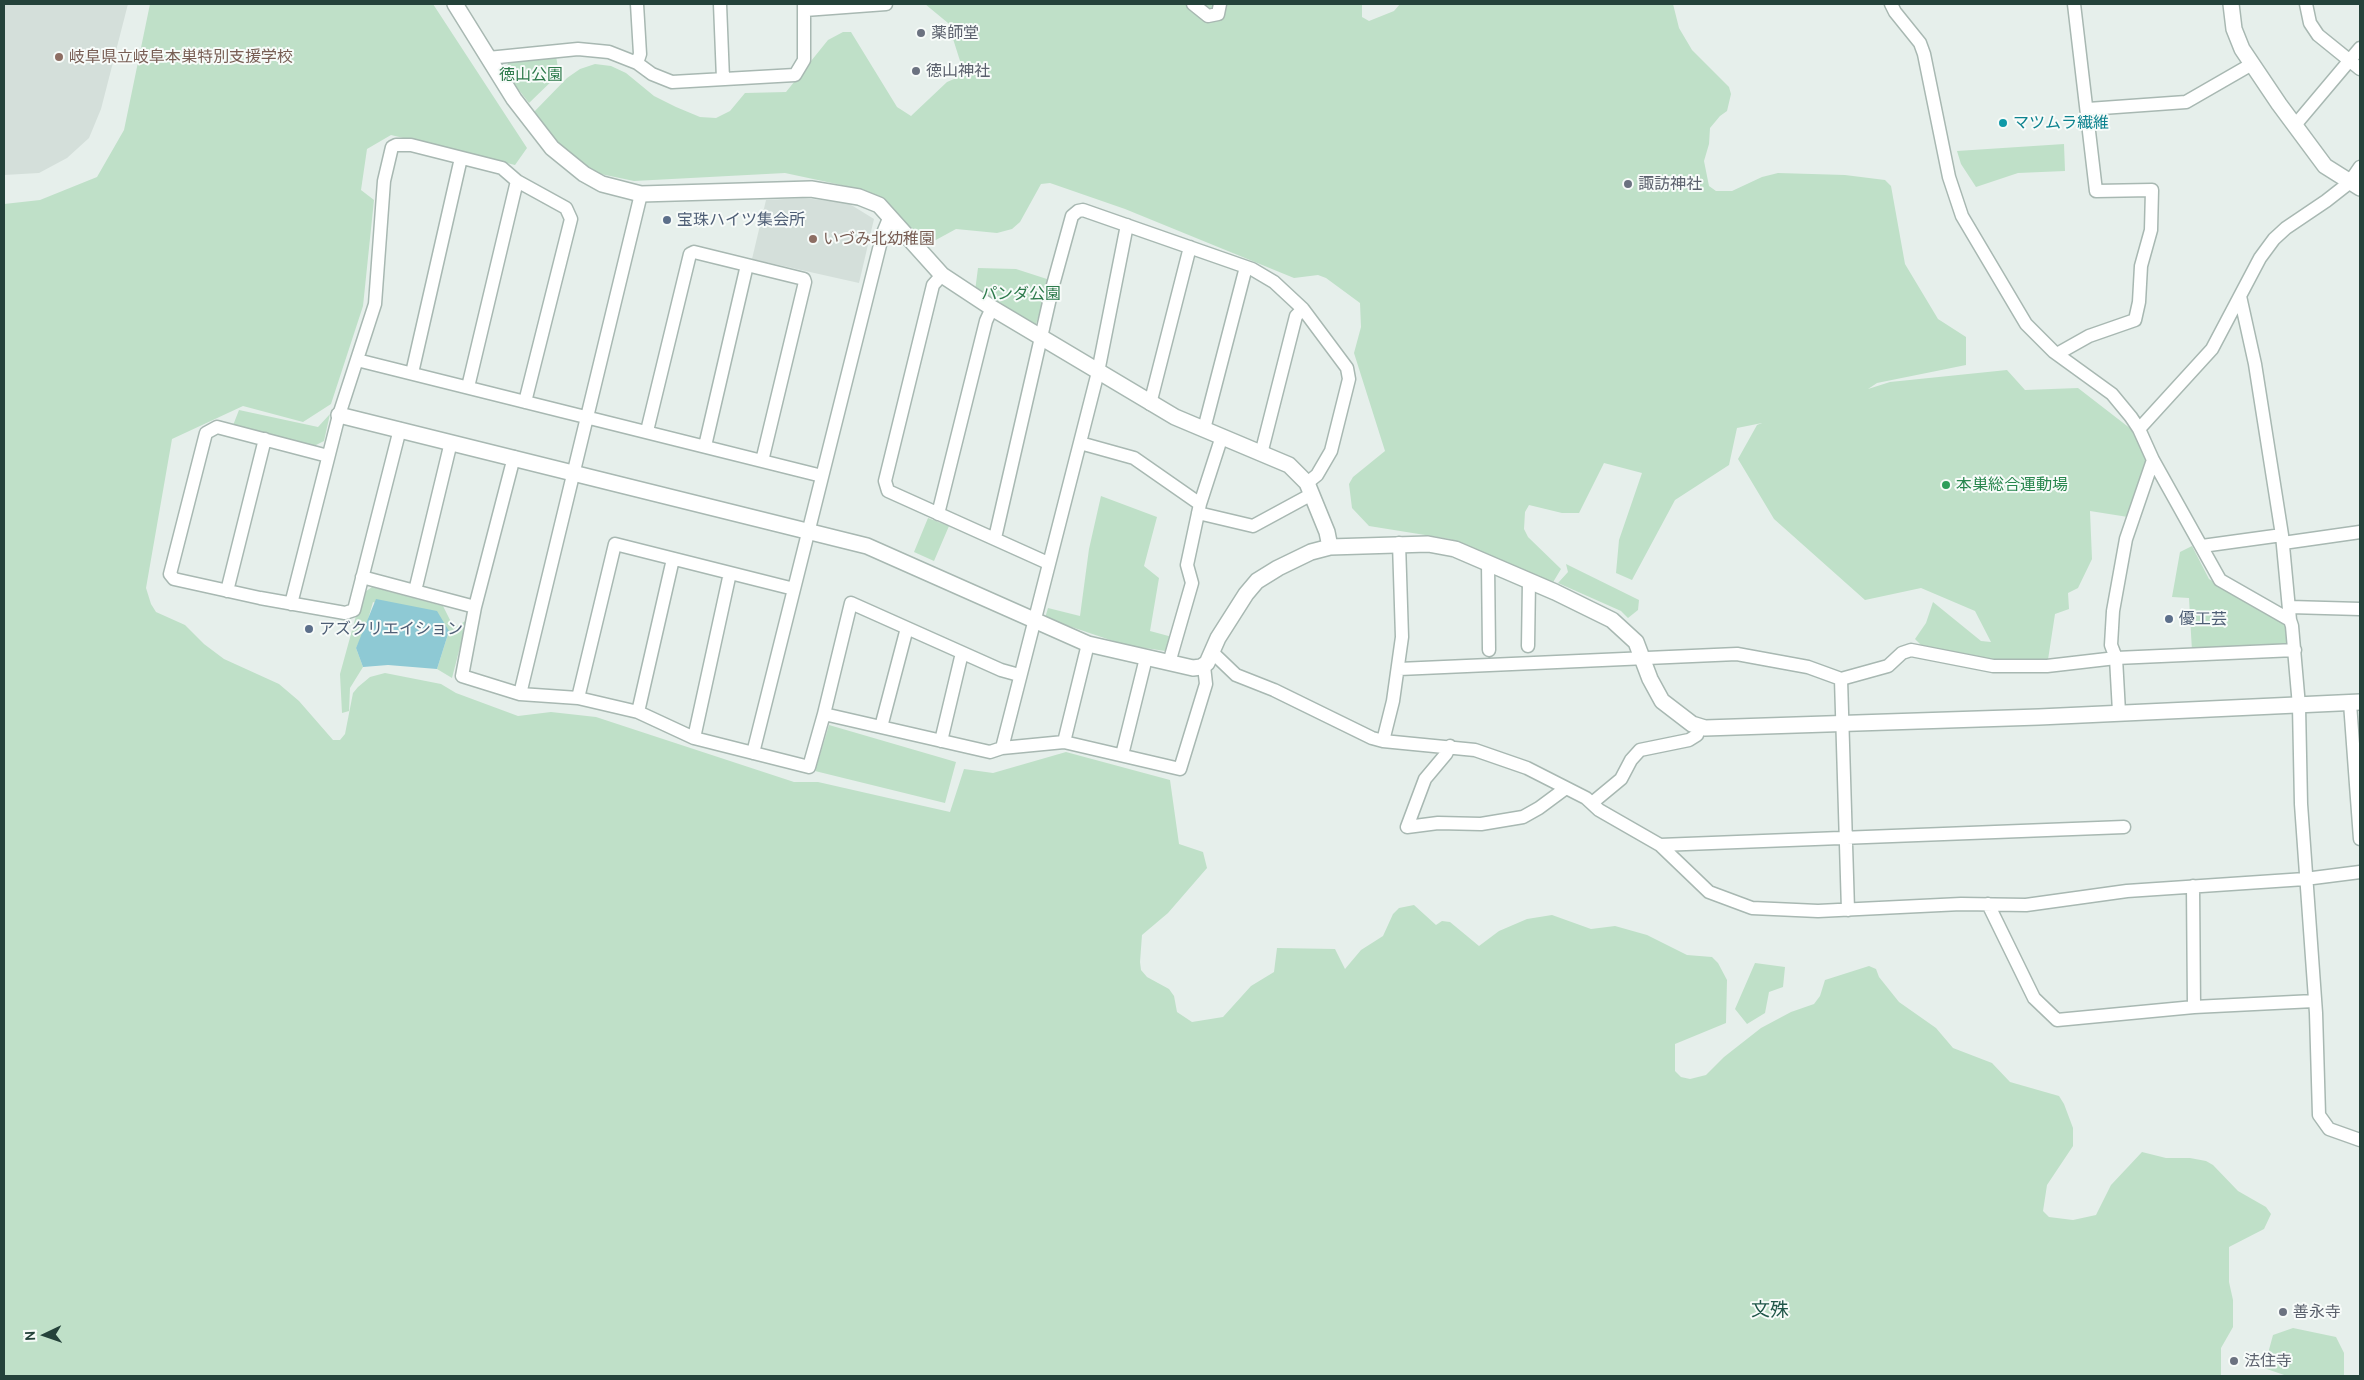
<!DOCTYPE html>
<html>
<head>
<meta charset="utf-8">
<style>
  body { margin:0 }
  #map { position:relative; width:2364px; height:1380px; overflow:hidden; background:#e6efeb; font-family:Cabin,sans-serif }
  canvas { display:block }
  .frame { position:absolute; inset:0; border:5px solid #24423a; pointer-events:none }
  .north { position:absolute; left:20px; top:1310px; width:50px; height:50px; -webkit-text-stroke:4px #f7fbf9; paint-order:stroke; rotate:267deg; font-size:14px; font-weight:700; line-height:20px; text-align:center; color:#24423a }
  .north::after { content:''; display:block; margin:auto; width:18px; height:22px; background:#24423a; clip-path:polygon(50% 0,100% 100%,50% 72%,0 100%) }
</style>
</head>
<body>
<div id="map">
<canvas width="2364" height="1380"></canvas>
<div class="frame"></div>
<div class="north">N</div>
</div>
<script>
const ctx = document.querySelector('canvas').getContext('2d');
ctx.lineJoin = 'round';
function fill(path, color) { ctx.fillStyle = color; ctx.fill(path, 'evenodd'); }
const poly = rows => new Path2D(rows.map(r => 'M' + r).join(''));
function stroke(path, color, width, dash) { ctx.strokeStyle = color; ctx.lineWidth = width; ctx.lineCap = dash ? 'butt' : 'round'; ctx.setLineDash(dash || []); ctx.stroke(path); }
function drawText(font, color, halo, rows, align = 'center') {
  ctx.font = font + ' Cabin,"Noto Sans JP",sans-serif'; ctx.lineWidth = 4; ctx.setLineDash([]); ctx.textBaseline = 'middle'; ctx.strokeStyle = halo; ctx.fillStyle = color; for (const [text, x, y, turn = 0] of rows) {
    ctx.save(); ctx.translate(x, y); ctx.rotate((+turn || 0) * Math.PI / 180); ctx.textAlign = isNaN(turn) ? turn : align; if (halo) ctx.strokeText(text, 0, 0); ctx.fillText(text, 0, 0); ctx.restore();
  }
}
const built = poly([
  [4,4,128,4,101,109,89,138,67,158,39,173,4,175],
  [803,198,848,203,874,219,859,283,752,259,766,200]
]);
const green = poly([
  [150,4,433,4,527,148,515,165,391,135,367,149,361,190,374,200,363,306,331,404,303,422,243,406,172,439,146,588,151,604,156,612,185,625,204,644,224,659,279,684,299,701,333,740,340,740,345,734,353,693,358,687,370,677,385,673,441,684,456,693,518,716,551,712,596,717,794,782,818,782,950,812,964,769,993,773,1066,752,1170,780,1179,844,1203,852,1207,868,1168,913,1142,935,1140,962,1141,970,1147,977,1169,989,1174,996,1177,1012,1192,1022,1223,1017,1251,986,1274,972,1277,948,1335,949,1345,969,1361,950,1383,936,1393,914,1399,908,1414,905,1436,925,1442,921,1450,922,1479,946,1499,931,1527,919,1552,915,1591,929,1615,926,1647,935,1687,955,1712,957,1718,963,1727,980,1726,1023,1675,1044,1675,1071,1681,1077,1690,1079,1706,1075,1724,1057,1761,1028,1791,1012,1814,1004,1820,996,1825,980,1869,966,1876,969,1879,977,1899,1002,1936,1028,1953,1048,1992,1063,2010,1082,2059,1096,2064,1104,2073,1128,2073,1146,2047,1185,2043,1211,2049,1217,2073,1220,2096,1215,2111,1185,2142,1152,2166,1158,2190,1158,2206,1161,2213,1165,2238,1191,2266,1207,2271,1214,2264,1229,2229,1247,2229,1282,2233,1300,2233,1327,2221,1348,2221,1376,4,1376,4,204,40,200,97,177,124,130],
  [925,4,1362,4,1362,17,1369,21,1394,11,1400,4,1673,4,1679,28,1692,50,1729,87,1731,94,1727,111,1720,116,1710,128,1709,144,1704,161,1709,186,1716,191,1732,191,1762,177,1778,173,1845,175,1885,180,1891,186,1905,264,1938,319,1966,337,1966,365,1877,383,1868,389,1890,382,2007,370,2025,390,2078,388,2131,429,2147,460,2128,517,2090,511,2092,559,2078,588,2068,593,2069,609,2055,614,2047,666,1929,653,1915,639,1926,623,1933,602,1981,641,1991,642,1975,611,1921,588,1865,600,1774,519,1738,459,1757,425,1762,423,1737,428,1729,465,1675,500,1632,580,1616,573,1619,540,1642,473,1604,463,1579,513,1562,513,1529,505,1525,512,1524,529,1528,537,1561,569,1552,584,1450,539,1369,526,1352,508,1349,484,1353,477,1385,451,1354,353,1361,327,1360,303,1326,278,1318,275,1294,278,1125,209,1050,183,1041,184,1020,222,1012,229,997,233,956,229,934,241,926,240,872,196,846,186,785,173,634,181,591,172,547,138,532,114,567,78,580,69,595,64,611,66,626,73,654,96,676,107,700,117,716,118,730,111,745,93,786,92,828,40,843,32,851,32,897,107,911,116,947,82,954,79,961,64,948,23],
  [556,56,559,74,529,103,504,71,511,58],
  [2064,144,2065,171,2018,173,1976,187,1961,164,1957,151],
  [978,268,1016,269,1050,280,1036,324,1030,325,975,291],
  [239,410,318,427,330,414,324,441,314,446,232,428],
  [1101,496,1157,517,1144,566,1159,578,1150,631,1176,638,1172,652,1125,645,1045,618,1048,608,1080,616,1089,549],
  [928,518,949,526,934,561,914,552],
  [2192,546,2209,579,2272,617,2282,620,2287,625,2288,647,2192,651,2189,598,2172,597,2180,552],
  [1566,564,1639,600,1638,610,1628,618,1621,611,1558,583,1568,572],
  [372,587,443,606,454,628,467,620,452,678,437,669,449,631,373,602,365,630,356,648,363,667,350,688,349,711,342,713,340,674,362,594],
  [829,725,956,762,945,803,815,771],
  [1755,963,1785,967,1783,987,1769,992,1765,1013,1747,1024,1735,1009],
  [2293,1328,2336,1337,2344,1353,2344,1376,2287,1376,2264,1368,2273,1335]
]);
const water = poly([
  [376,599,437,611,449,631,437,669,388,665,363,667,356,648]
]);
const minor = poly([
  [637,4,640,54,637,63],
  [720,4,723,79],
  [1193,4,1208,16,1218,14,1220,4],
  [1891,4,1895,12,1920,43,1924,54,1949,177,1962,216,2026,324,2054,352,2112,394,2131,417,2139,429,2153,460,2220,580,2290,620,2292,626,2299,706,2301,804,2316,1013,2319,1115,2329,1129,2360,1140],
  [2306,4,2310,23,2318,35,2360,69],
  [805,10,886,4],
  [488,58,578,49,609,52,637,63,652,74,672,82,795,75,804,60,804,4],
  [2088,109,2186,102,2252,64],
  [2296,124,2360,48],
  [517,181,566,208,571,219,525,402],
  [942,275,933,285,885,481,888,491,1048,563],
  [2240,296,2255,364,2282,535,2290,620],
  [1303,309,1347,368,1349,379,1331,451,1317,475,1307,483],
  [2057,354,2089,336,2135,320,2139,302,2141,266,2151,230,2152,190,2096,191,2074,4],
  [357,360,822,476],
  [412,373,461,158],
  [1150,404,1190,247],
  [1204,429,1246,267],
  [2139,429,2212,349,2260,258,2274,239,2286,228,2326,201,2349,183,2360,167],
  [647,431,690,254,694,252,804,279,805,282,762,461],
  [1080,443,1134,458,1200,504],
  [705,446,747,265],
  [328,456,217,427,206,433,170,574,174,579,260,598,345,613,354,610,400,429],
  [514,457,475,607,462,676,520,694,578,698,638,712,694,738,809,767,824,714,990,752,1002,748,1098,372,1127,225],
  [1198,513,1253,526,1312,494],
  [938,514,986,321,992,308],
  [995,538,1053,285,1072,216,1078,211,1083,210,1252,269,1274,282,1303,309,1296,316,1261,454],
  [2283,543,2360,532],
  [2202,546,2282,535],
  [1488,564,1489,650],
  [362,577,475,607],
  [227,591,265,439],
  [415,591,451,442],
  [291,604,339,415,375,304,384,181,392,147,396,145,411,145,502,168,517,181,468,387],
  [2290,607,2360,609],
  [1528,646,1529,581],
  [1212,652,1236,675,1274,690,1372,738,1383,741,1475,750,1527,768,1586,798,1599,810,1660,845,1709,892,1752,908,1818,911,1961,904,2026,905,2127,891,2305,879,2360,872],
  [1169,663,1192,583,1187,565,1200,504,1222,436],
  [1399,669,1737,654,1808,667,1841,679,1888,666,1902,653,1911,650,1993,666,2047,666,2116,658,2295,650],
  [1841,679,1848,910],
  [520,694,641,194],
  [578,698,615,544,794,589],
  [2350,703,2360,839],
  [638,712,673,559],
  [2119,712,2116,658,2111,645,2113,611,2126,539,2153,460],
  [824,714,851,603,1001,670,1019,675],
  [881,727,907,628],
  [694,738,730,573],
  [941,741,962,653],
  [1383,741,1393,701,1402,637,1399,543],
  [1064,742,1088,644],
  [1450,746,1446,754,1425,779,1407,827,1438,823,1481,824,1523,817,1539,808,1566,788],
  [1002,748,1064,742,1180,769,1206,684,1204,666],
  [753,753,883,233,890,216],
  [1122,755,1146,658],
  [1592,803,1621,779,1631,760,1640,750,1689,740,1697,735,1699,726],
  [1660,845,2124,827],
  [2193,886,2194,1007],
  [1988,904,2034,998,2057,1020,2194,1007,2314,1001]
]);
const tertiary = poly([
  [455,4,514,99,552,148,584,174,602,184,641,194,811,189,859,197,879,205,942,275,992,308,1175,417,1289,465,1307,483,1327,532,1330,547],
  [2231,4,2234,29,2242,49,2279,104,2325,166,2360,188],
  [339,415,867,546,1088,644,1193,668,1201,667,1207,663,1218,638,1246,594,1257,581,1278,568,1311,552,1330,547,1428,544,1455,549,1555,592,1612,620,1636,642,1650,679,1662,701,1692,724,1705,728,2039,717,2360,702]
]);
const markers = [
  [921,33,5,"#6b7280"],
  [59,57,5,"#8d6e63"],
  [916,71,5,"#6b7280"],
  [2003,123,5,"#0f9aa8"],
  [1628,184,5,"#6b7280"],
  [667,220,5,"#5c6f8a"],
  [813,239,5,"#8d6e63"],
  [1946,485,5,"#2e9e5b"],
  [2169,619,5,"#5c6f8a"],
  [309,629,5,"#5c6f8a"],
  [2283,1312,5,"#6b7280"],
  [2234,1361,5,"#6b7280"]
];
const worshipNames = [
  ["薬師堂",931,33],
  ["徳山神社",926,71],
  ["諏訪神社",1638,184],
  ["善永寺",2293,1312],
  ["法住寺",2244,1361]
];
const educationNames = [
  ["岐阜県立岐阜本巣特別支援学校",69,57],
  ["いづみ北幼稚園",823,239]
];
const parkNames = [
  ["徳山公園",531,75],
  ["パンダ公園",1021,294]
];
const cultureNames = [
  ["マツムラ繊維",2013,123]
];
const serviceNames = [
  ["宝珠ハイツ集会所",677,220],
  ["優工芸",2179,619],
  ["アズクリエイション",319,629]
];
const leisureNames = [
  ["本巣総合運動場",1956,485]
];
const quarterNames = [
  ["文殊",1770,1310]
];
fill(built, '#d4dfda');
fill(green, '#bfe0c8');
fill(water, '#8ec9d4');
stroke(minor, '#a8b8b2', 15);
stroke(tertiary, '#a8b8b2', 18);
stroke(minor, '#fff', 12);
stroke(tertiary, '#fff', 15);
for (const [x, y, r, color] of markers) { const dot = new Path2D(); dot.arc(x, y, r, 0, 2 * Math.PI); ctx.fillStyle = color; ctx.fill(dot); stroke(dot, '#f7fbf9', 2); }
drawText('16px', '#5b616d', '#f7fbf9', worshipNames, 'left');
drawText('16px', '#785e54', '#f7fbf9', educationNames, 'left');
drawText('16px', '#2d7a4b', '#f7fbf9', parkNames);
drawText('16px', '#0d838f', '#f7fbf9', cultureNames, 'left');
drawText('16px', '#4e5e75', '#f7fbf9', serviceNames, 'left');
drawText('16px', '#27864d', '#f7fbf9', leisureNames, 'left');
drawText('19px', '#1f5548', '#f7fbf9', quarterNames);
</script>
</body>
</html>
